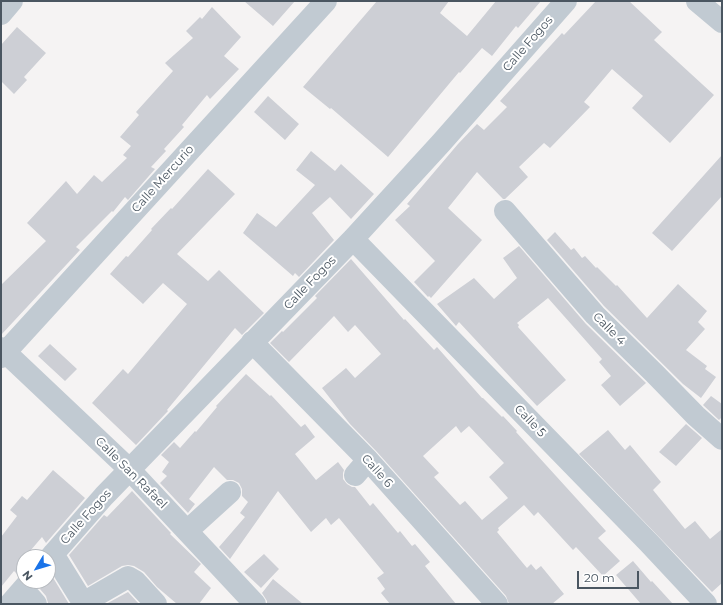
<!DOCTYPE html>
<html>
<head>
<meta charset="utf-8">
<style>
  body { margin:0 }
  #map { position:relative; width:723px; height:605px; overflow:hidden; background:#f5f3f3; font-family:Montserrat,sans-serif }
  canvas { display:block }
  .frame { position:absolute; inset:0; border:2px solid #4a5661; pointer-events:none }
  .north { position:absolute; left:16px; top:549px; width:40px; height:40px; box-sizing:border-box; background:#fff; border:1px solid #b7bbc0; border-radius:50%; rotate:232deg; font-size:11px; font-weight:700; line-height:16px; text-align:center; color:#4a5661 }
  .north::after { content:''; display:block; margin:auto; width:14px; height:18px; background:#1a73e8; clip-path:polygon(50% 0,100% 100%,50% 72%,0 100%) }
  .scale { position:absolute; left:577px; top:571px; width:62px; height:18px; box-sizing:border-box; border:2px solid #4a5661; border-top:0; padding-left:5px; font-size:12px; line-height:14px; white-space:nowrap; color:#4a5661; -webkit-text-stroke:3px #fff; paint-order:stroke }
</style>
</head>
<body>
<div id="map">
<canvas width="723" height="605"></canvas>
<div class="frame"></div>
<div class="north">N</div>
<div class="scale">20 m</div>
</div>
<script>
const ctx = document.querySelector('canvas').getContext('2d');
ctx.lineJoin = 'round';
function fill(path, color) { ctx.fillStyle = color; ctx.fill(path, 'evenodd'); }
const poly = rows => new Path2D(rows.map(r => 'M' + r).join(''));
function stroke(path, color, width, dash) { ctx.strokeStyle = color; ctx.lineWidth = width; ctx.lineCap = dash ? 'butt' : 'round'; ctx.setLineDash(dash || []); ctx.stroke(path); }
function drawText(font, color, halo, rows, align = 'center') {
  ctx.font = font + ' Montserrat,sans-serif'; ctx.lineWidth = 4; ctx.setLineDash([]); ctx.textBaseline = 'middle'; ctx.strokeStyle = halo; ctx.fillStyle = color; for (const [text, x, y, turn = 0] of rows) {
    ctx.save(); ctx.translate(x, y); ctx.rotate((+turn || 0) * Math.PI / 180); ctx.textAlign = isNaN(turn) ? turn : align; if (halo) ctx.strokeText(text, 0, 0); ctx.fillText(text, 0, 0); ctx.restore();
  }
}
const building = poly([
  [244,1,295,1,273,26],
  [377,1,449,1,440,13,467,36,496,1,541,1,518,28,516,26,492,56,482,48,460,73,459,72,388,157,331,108,330,109,303,87],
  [596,1,629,1,662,32,654,40,714,95,670,143,632,108,643,96,612,69,584,102,590,107,550,148,544,143,519,167,528,177,505,199,503,199,477,172,448,208,482,240,431,298,429,296,428,297,414,282,435,261,395,220,410,206,407,204,458,144,477,124,484,130,507,107,500,101,562,33,564,35],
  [212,7,241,37,224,56,239,69,210,99,207,95,182,125,184,127,164,149,166,151,151,167,155,169,128,200,125,197,113,212,112,211,76,247,80,250,1,335,1,285,46,241,27,223,66,181,77,194,94,175,102,182,127,158,123,155,131,146,120,137,139,115,136,112,173,71,165,63,193,38,186,31,200,17,202,19],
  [17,27,46,53,24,77,27,80,14,94,1,81,1,45],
  [268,96,299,124,285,140,254,112],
  [311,151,335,171,341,164,374,194,351,219,330,197,312,213,334,240,299,277,295,273,293,276,243,233,257,213,276,227,315,185,296,170],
  [722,155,722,196,672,251,652,233],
  [208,169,235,194,177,254,208,281,219,270,264,313,242,335,235,328,167,410,168,411,136,445,92,403,123,369,128,374,187,304,163,283,143,304,110,274,126,256,128,257,152,230,151,229,171,208,172,209],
  [555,232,571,250,574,248,582,258,585,256,596,268,597,267,616,286,617,285,647,318,678,284,707,311,698,322,705,329,686,350,707,366,705,369,716,377,701,398,683,384,604,306,547,240],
  [519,246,586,324,646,383,620,406,601,385,611,376,599,362,602,359,548,298,517,323,519,325,518,327,566,380,537,406,459,322,456,326,437,304,474,278,494,299,517,278,503,258],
  [351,259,404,320,405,319,434,350,437,347,482,398,483,398,502,417,503,416,517,431,516,432,606,531,598,538,620,561,603,576,576,547,573,550,538,512,534,516,524,505,498,528,499,530,497,532,527,568,531,564,536,570,541,566,564,594,552,604,509,604,506,596,377,452,350,424,322,388,346,368,355,378,381,354,355,325,348,332,334,316,289,362,270,343,282,331,283,332,317,298,315,296],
  [456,426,461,433,469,426,504,463,489,477,508,498,482,520,465,501,460,505,434,477,439,473,423,456],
  [50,344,77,369,65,381,38,356],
  [246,374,270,396,271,395,301,427,305,424,315,437,295,454,316,480,338,462,344,470,343,473,343,479,347,484,352,487,355,487,370,506,373,503,398,533,400,531,412,546,415,544,430,562,425,566,456,604,390,604,381,593,385,589,377,578,384,573,339,518,331,525,326,518,311,532,278,491,230,559,219,547,245,517,240,513,248,502,242,496,242,489,239,483,233,480,227,480,214,467,189,499,195,504,188,513,160,483,167,476,162,472,169,462,161,455,174,442,180,448,195,431,196,432,217,407,216,406],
  [711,396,722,404,722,417,719,420,703,405],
  [686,424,702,438,676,466,659,452],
  [608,430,625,450,630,445,661,482,653,490,685,529,695,521,710,539,722,529,722,583,712,592,579,454],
  [53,470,85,498,46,543,42,537,25,557,24,557,24,570,18,575,14,571,1,587,1,537,17,516,10,510,22,496,27,500],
  [132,491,171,533,170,534,201,564,194,572,211,588,199,604,177,604,157,587,144,572,134,566,128,565,122,566,88,586,69,555,104,515,107,517],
  [264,554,279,569,261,588,244,572],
  [633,561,651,582,652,581,673,604,641,604,616,575],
  [51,576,52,576,69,604,48,603,46,596,40,589],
  [273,579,303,604,267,604,267,601,262,593],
  [128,592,139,604,106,604]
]);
const minor = poly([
  [697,1,722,22],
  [1,14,12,1],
  [505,211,595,315,654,373,696,416,722,439],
  [353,239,649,543,706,604],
  [252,342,368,460,497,604],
  [1,348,129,469,255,604],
  [1,357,326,1],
  [355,475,368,460],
  [187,531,230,492],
  [53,554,84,604],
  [48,560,104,496,353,239,441,143,566,1],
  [23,589,36,604],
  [83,603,128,577,135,581,156,604],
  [10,604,30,581]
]);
const streetNames = [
  ["Calle Fogos",528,44,-49],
  ["Calle Mercurio",163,179,-48],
  ["Calle Fogos",310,283,-46],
  ["Calle 4",609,329,45],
  ["Calle 5",530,421,46],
  ["Calle 6",377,471,48],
  ["Calle San Rafael",131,473,45],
  ["Calle Fogos",86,517,-48]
];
fill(building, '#cdcfd5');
stroke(minor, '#c1cad2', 22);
drawText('12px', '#4a5661', '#fff', streetNames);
</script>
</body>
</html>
